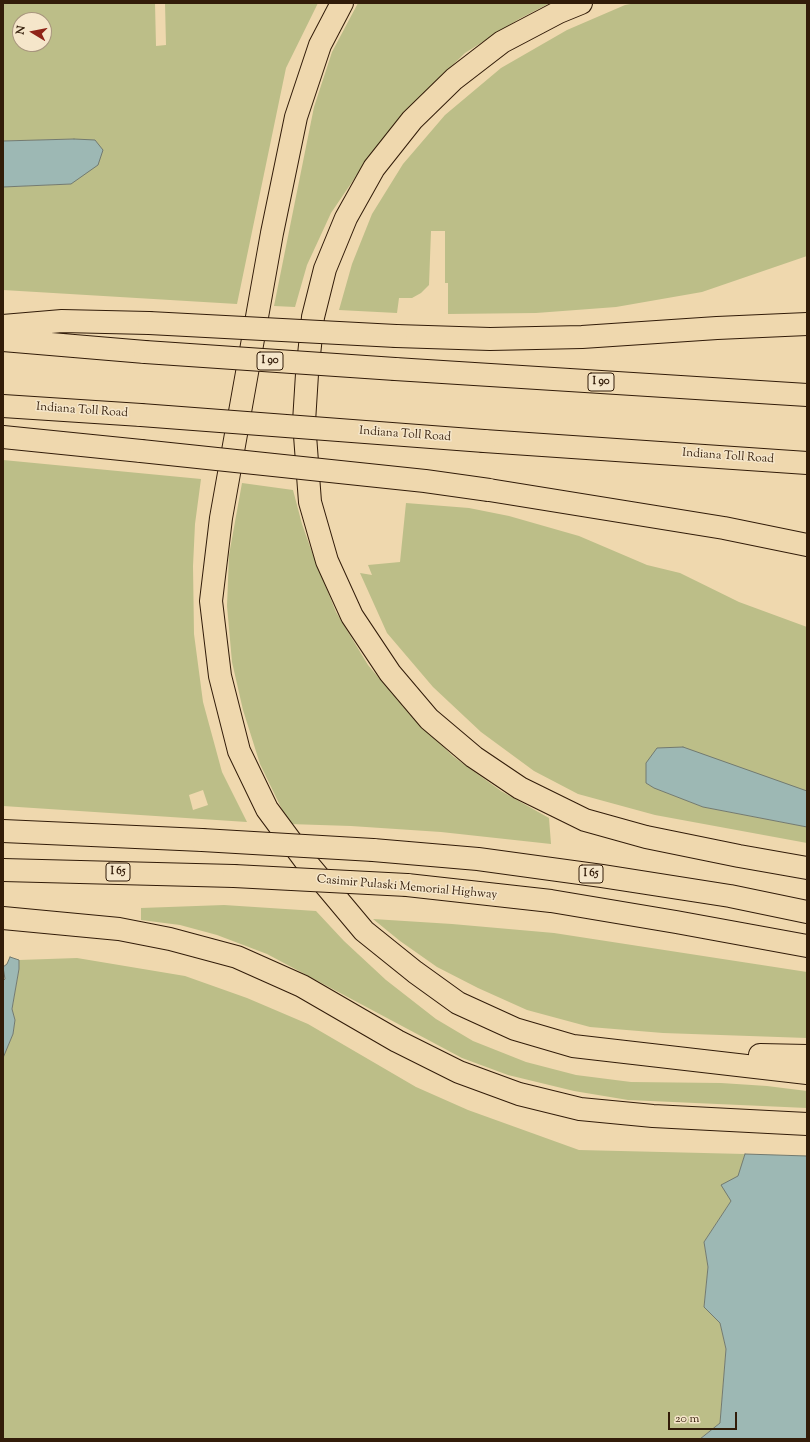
<!DOCTYPE html>
<html>
<head>
<meta charset="utf-8">
<style>
  body { margin:0 }
  #map { position:relative; width:810px; height:1442px; overflow:hidden; background:#efd8ae; font-family:"Sorts Mill Goudy",serif }
  canvas { display:block }
  .frame { position:absolute; inset:0; border:4px solid #321c09; pointer-events:none }
  .north { position:absolute; left:12px; top:12px; width:40px; height:40px; box-sizing:border-box; background:#f5e6ca; border:1px solid #a7957d; border-radius:50%; rotate:280deg; font-size:11px; font-weight:700; line-height:16px; text-align:center; color:#321c09 }
  .north::after { content:''; display:block; margin:auto; width:14px; height:18px; background:#8f2418; clip-path:polygon(50% 0,100% 100%,50% 72%,0 100%) }
  .scale { position:absolute; left:668px; top:1412px; width:69px; height:18px; box-sizing:border-box; border:2px solid #321c09; border-top:0; padding-left:5px; font-size:12px; line-height:14px; white-space:nowrap; color:#321c09; -webkit-text-stroke:3px #f5e6ca; paint-order:stroke }
</style>
</head>
<body>
<div id="map">
<canvas width="810" height="1442"></canvas>
<div class="frame"></div>
<div class="north">N</div>
<div class="scale">20 m</div>
</div>
<script>
const ctx = document.querySelector('canvas').getContext('2d');
ctx.lineJoin = 'round';
function fill(path, color) { ctx.fillStyle = color; ctx.fill(path, 'evenodd'); }
const poly = rows => new Path2D(rows.map(r => 'M' + r).join(''));
function stroke(path, color, width, dash) { ctx.strokeStyle = color; ctx.lineWidth = width; ctx.lineCap = dash ? 'butt' : 'round'; ctx.setLineDash(dash || []); ctx.stroke(path); }
function drawText(font, color, halo, rows, align = 'center') {
  ctx.font = font + ' "Sorts Mill Goudy",serif'; ctx.lineWidth = 3; ctx.setLineDash([]); ctx.textBaseline = 'middle'; ctx.strokeStyle = halo; ctx.fillStyle = color; for (const [text, x, y, turn = 0] of rows) {
    ctx.save(); ctx.translate(x, y); ctx.rotate((+turn || 0) * Math.PI / 180); ctx.textAlign = isNaN(turn) ? turn : align; if (halo) ctx.strokeText(text, 0, 0); ctx.fillText(text, 0, 0); ctx.restore();
  }
}
const green = poly([
  [3,3,155,3,156,46,166,45,165,3,318,3,286,68,237,304,3,290,3,187,71,184,74,139,3,141],
  [20,20,44,20,44,44,20,44],
  [358,3,550,3,519,19,465,53,412,105,369,157,331,213,307,265,295,307,274,306,314,107,332,52],
  [636,3,807,3,807,256,702,292,616,307,536,313,448,314,448,283,445,283,445,231,431,231,429,285,421,293,412,298,399,298,397,313,339,310,352,264,372,214,403,164,445,115,501,68,567,30,625,5],
  [3,460,201,479,195,524,193,566,194,634,203,702,222,772,247,822,3,806],
  [203,790,208,805,193,810,189,795],
  [242,483,293,490,302,524,313,555,336,612,368,665,411,716,454,757,501,791,549,818,551,844,441,832,351,826,289,824,260,764,243,710,232,662,227,606,229,555],
  [406,503,469,508,509,516,579,536,647,565,680,573,739,602,807,627,807,791,646,783,655,788,703,807,807,827,807,843,655,815,578,794,534,771,481,732,433,687,387,633,360,573,372,575,368,565,400,562],
  [224,905,316,911,344,941,386,980,436,1019,473,1041,526,1062,576,1075,631,1082,721,1083,767,1086,807,1091,807,1108,628,1100,574,1091,508,1075,462,1058,267,954,217,935,180,925,141,920,141,908],
  [373,919,452,924,554,933,807,972,807,1038,663,1033,590,1027,527,1010,478,988,437,967,400,941],
  [77,958,185,976,247,998,308,1024,416,1087,468,1110,579,1150,745,1154,731,1201,704,1242,708,1267,704,1307,720,1323,726,1349,720,1423,700,1439,3,1439,3,1058,13,1034,15,1020,12,1010,19,969,19,960]
]);
const water = poly([
  [74,139,95,140,103,150,98,165,71,184,3,187,3,141,74,139],
  [683,747,807,791,807,827,703,807,654,788,646,783,646,763,657,748,683,747],
  [10,957,19,960,19,969,12,1009,15,1020,13,1034,3,1058,3,981,5,979,3,967,7,964,10,957],
  [745,1154,807,1156,807,1439,700,1439,720,1423,726,1349,720,1323,704,1307,708,1267,704,1242,731,1201,721,1185,738,1176,745,1154]
]);
const highway = poly([
  [342,3,320,45,296,117,272,233,221,518,211,601,220,676,239,751,267,809,307,863,364,931,415,972,458,1003,515,1029,573,1046,807,1073],
  [581,3,559,12,502,42,454,79,412,120,374,168,346,218,325,269,313,317,307,374,304,422,310,502,327,561,352,616,390,673,429,719,474,757,520,788,585,820,646,837,739,856,807,868],
  [3,326,62,321,149,323],
  [396,336,490,339,582,337,717,328,807,324],
  [3,340,145,352],
  [395,369,807,395],
  [3,406,141,415],
  [3,437,141,451],
  [484,441,807,463],
  [489,490,724,528,807,545],
  [3,831,202,840],
  [373,850,478,859,602,876,730,896,807,912],
  [3,870,234,876],
  [407,885,551,901,676,922,807,946],
  [3,918,119,929,170,939,237,957,302,986,397,1041,459,1072,519,1094,580,1109,653,1116,807,1124],
  [760,1055,807,1056]
]);
const highwayBridge = poly([
  [149,323,396,336],
  [145,352,395,369],
  [141,415,484,441],
  [141,451,425,481,489,490],
  [202,840,373,850],
  [234,876,407,885]
]);
const shields = [
  [270,361,26],
  [601,382,26],
  [118,872,24],
  [591,874,24]
];
const shieldNames = [
  ["I 90",270,361],
  ["I 90",601,382],
  ["I 65",118,872],
  ["I 65",591,874]
];
const streetNames = [
  ["Indiana Toll Road",82,411,4],
  ["Indiana Toll Road",405,435,4],
  ["Indiana Toll Road",728,457,4],
  ["Casimir Pulaski Memorial Highway",407,888,5]
];
fill(green, '#bcbe88');
fill(water, '#9db8b4');
stroke(water, '#727a70', 1);
stroke(highway, '#321c09', 24);
stroke(highway, '#efd8ae', 22);
stroke(highwayBridge, '#321c09', 24, []);
stroke(highwayBridge, '#efd8ae', 22);
for (const [x, y, w] of shields) { const box = new Path2D(); box.roundRect(x - w / 2, y - 9, w, 18, 3); ctx.fillStyle = '#f5e6ca'; ctx.fill(box); stroke(box, '#321c09', 1); }
drawText('bold 11px', '#321c09', null, shieldNames);
drawText('12px', '#321c09', '#f5e6ca', streetNames);
</script>
</body>
</html>
